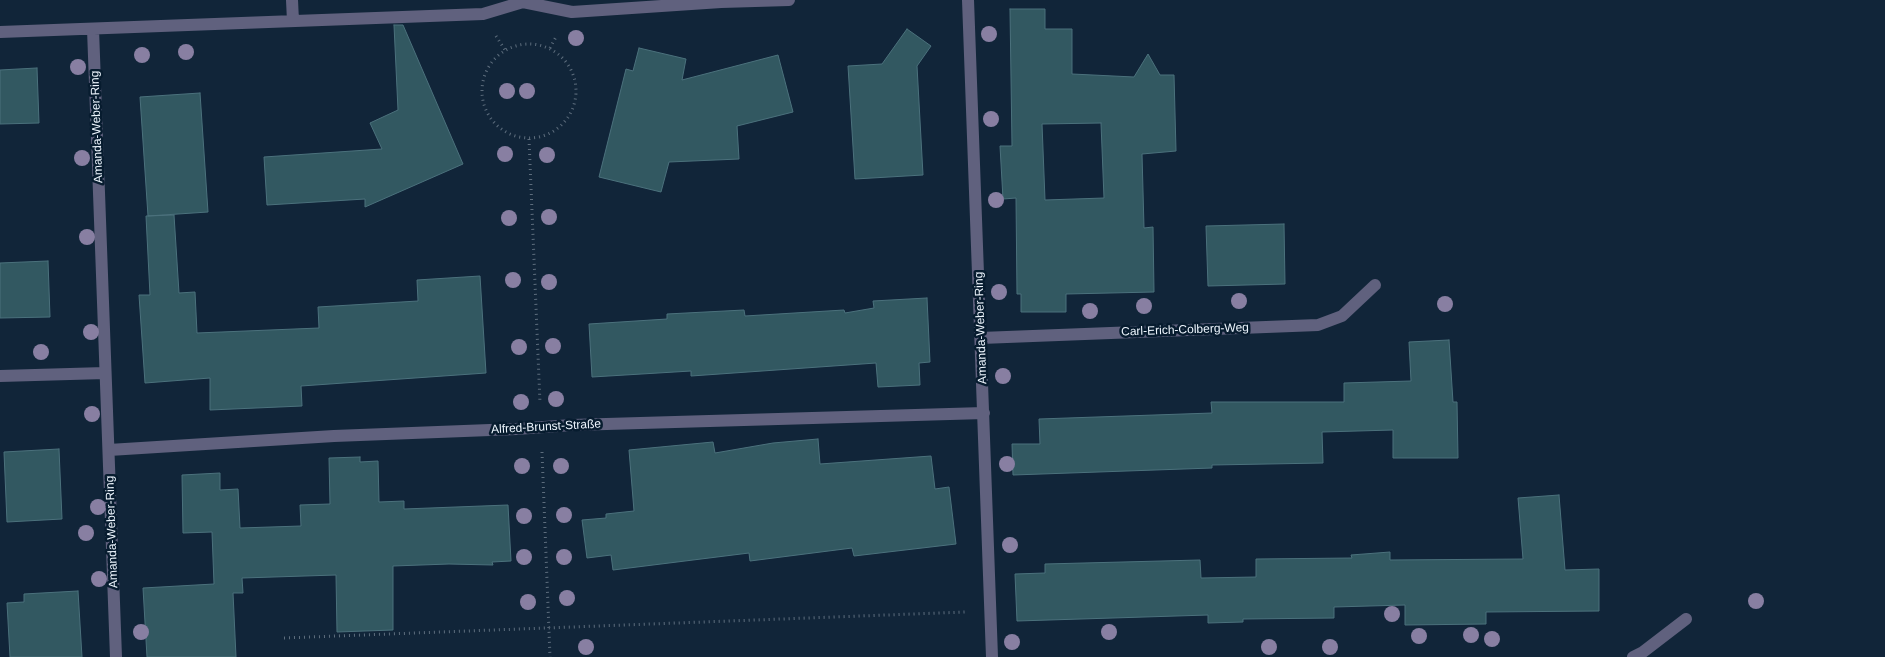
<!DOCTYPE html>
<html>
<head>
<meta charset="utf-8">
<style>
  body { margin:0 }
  canvas { display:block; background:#112539 }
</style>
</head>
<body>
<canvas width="1885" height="657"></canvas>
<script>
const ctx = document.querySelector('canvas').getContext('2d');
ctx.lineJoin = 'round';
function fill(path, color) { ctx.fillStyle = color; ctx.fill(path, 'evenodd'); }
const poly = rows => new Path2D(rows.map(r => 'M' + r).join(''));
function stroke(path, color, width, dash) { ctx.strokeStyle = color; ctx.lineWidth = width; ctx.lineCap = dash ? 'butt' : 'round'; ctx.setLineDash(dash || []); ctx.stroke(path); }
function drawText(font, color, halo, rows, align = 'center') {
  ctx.font = font + ' Arial,sans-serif'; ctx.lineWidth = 5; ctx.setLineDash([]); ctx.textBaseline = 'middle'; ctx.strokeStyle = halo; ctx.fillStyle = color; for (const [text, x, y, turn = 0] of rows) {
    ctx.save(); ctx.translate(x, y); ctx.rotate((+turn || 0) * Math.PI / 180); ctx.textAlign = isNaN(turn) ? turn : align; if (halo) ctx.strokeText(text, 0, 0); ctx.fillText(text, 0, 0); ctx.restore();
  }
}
const building = poly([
  [1010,9,1045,9,1045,29,1072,29,1072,74,1134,77,1148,54,1160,75,1174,75,1176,151,1142,154,1144,228,1153,227,1154,292,1066,294,1066,312,1021,312,1021,294,1017,294,1016,198,1003,199,1000,146,1012,146,1010,9],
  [1101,123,1104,198,1045,200,1042,124,1101,123],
  [394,25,403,25,463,164,365,207,365,199,267,205,264,157,382,149,370,123,398,110,394,25],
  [907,29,931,46,917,66,923,175,855,179,848,66,882,64,907,29],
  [639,48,686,59,682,80,778,55,793,112,737,126,739,159,669,162,661,192,599,177,626,69,633,71,639,48],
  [37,68,39,123,0,124,0,70,37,68],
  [200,93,208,212,148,216,140,97,200,93],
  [174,215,179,293,195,292,197,333,319,328,318,307,418,301,417,280,480,276,486,373,301,386,302,406,210,410,210,378,145,383,139,295,150,295,146,216,174,215],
  [1284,224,1285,284,1208,286,1206,226,1284,224],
  [48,261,50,317,0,318,0,263,48,261],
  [927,298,930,362,919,363,920,385,878,387,876,363,691,376,691,371,592,377,589,324,667,319,667,314,744,310,745,316,844,310,845,313,874,308,873,301,927,298],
  [1449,340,1453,402,1457,402,1458,458,1393,458,1393,430,1322,432,1323,463,1212,465,1212,468,1013,475,1012,444,1040,444,1039,419,1212,413,1211,402,1344,402,1344,383,1411,381,1409,342,1449,340],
  [818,439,820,464,931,456,935,489,949,487,956,544,854,556,852,548,750,561,749,553,613,570,611,555,587,558,582,520,606,518,606,514,634,511,629,450,713,442,715,453,773,443,818,439],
  [59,449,62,519,7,522,4,452,59,449],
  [360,457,360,462,378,461,379,502,404,501,404,509,508,505,511,561,492,562,493,565,449,564,393,566,393,630,337,632,336,575,242,578,243,593,233,593,236,657,147,657,143,588,214,584,212,532,183,533,182,475,220,473,220,490,238,489,240,528,301,526,300,505,330,504,329,458,360,457],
  [1559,495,1565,570,1599,569,1599,611,1486,612,1486,624,1405,625,1405,605,1334,607,1334,618,1243,619,1243,622,1208,623,1208,615,1017,621,1015,574,1045,573,1045,564,1200,560,1201,578,1256,577,1256,559,1352,558,1351,555,1390,552,1390,560,1523,559,1518,498,1559,495],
  [78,591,82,657,10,657,7,603,24,602,24,594,78,591]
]);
const path = poly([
  [496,36,505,50],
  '482 91a47 47 0 1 1 94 0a47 47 0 1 1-94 0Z',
  [550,48,557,35],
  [529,139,540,403],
  [542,452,550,657],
  [284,638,965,612]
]);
const pedestrian = poly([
  [516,429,572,425]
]);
const minor = poly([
  [292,0,293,21],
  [968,0,992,657],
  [93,29,116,657],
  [0,32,483,14,523,2,572,12,721,2,789,0],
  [981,338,1318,325,1342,316,1375,285],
  [0,376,105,373],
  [572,425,984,413],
  [109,450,334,436,516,429],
  [1633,657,1643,652,1686,619]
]);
const trees = [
  [989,34],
  [576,38],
  [186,52],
  [142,55],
  [78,67],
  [507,91],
  [527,91],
  [991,119],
  [505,154],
  [547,155],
  [82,158],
  [996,200],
  [549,217],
  [509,218],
  [87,237],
  [513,280],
  [549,282],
  [999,292],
  [1239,301],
  [1445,304],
  [1144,306],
  [1090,311],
  [91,332],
  [553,346],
  [519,347],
  [41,352],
  [1003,376],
  [556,399],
  [521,402],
  [92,414],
  [1007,464],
  [522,466],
  [561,466],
  [98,507],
  [564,515],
  [524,516],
  [86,533],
  [1010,545],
  [524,557],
  [564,557],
  [99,579],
  [567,598],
  [1756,601],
  [528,602],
  [1392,614],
  [141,632],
  [1109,632],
  [1471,635],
  [1419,636],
  [1492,639],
  [1012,642],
  [586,647],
  [1269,647],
  [1330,647]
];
const streetNames = [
  ["Amanda-Weber-Ring",97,127,-92],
  ["Amanda-Weber-Ring",981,328,-92],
  ["Carl-Erich-Colberg-Weg",1185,330,-2],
  ["Alfred-Brunst-Straße",546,427,-3],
  ["Amanda-Weber-Ring",112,532,-92]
];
fill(building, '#325861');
stroke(building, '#4b717c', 1);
stroke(path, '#5d6d7d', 3, [1, 4]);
stroke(pedestrian, '#60617e', 12);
stroke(minor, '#60617e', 12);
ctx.fillStyle = '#887fa2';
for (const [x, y] of trees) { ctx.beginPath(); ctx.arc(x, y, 8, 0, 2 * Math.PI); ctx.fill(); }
drawText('12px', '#edf5fd', '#071c2f', streetNames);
</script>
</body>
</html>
